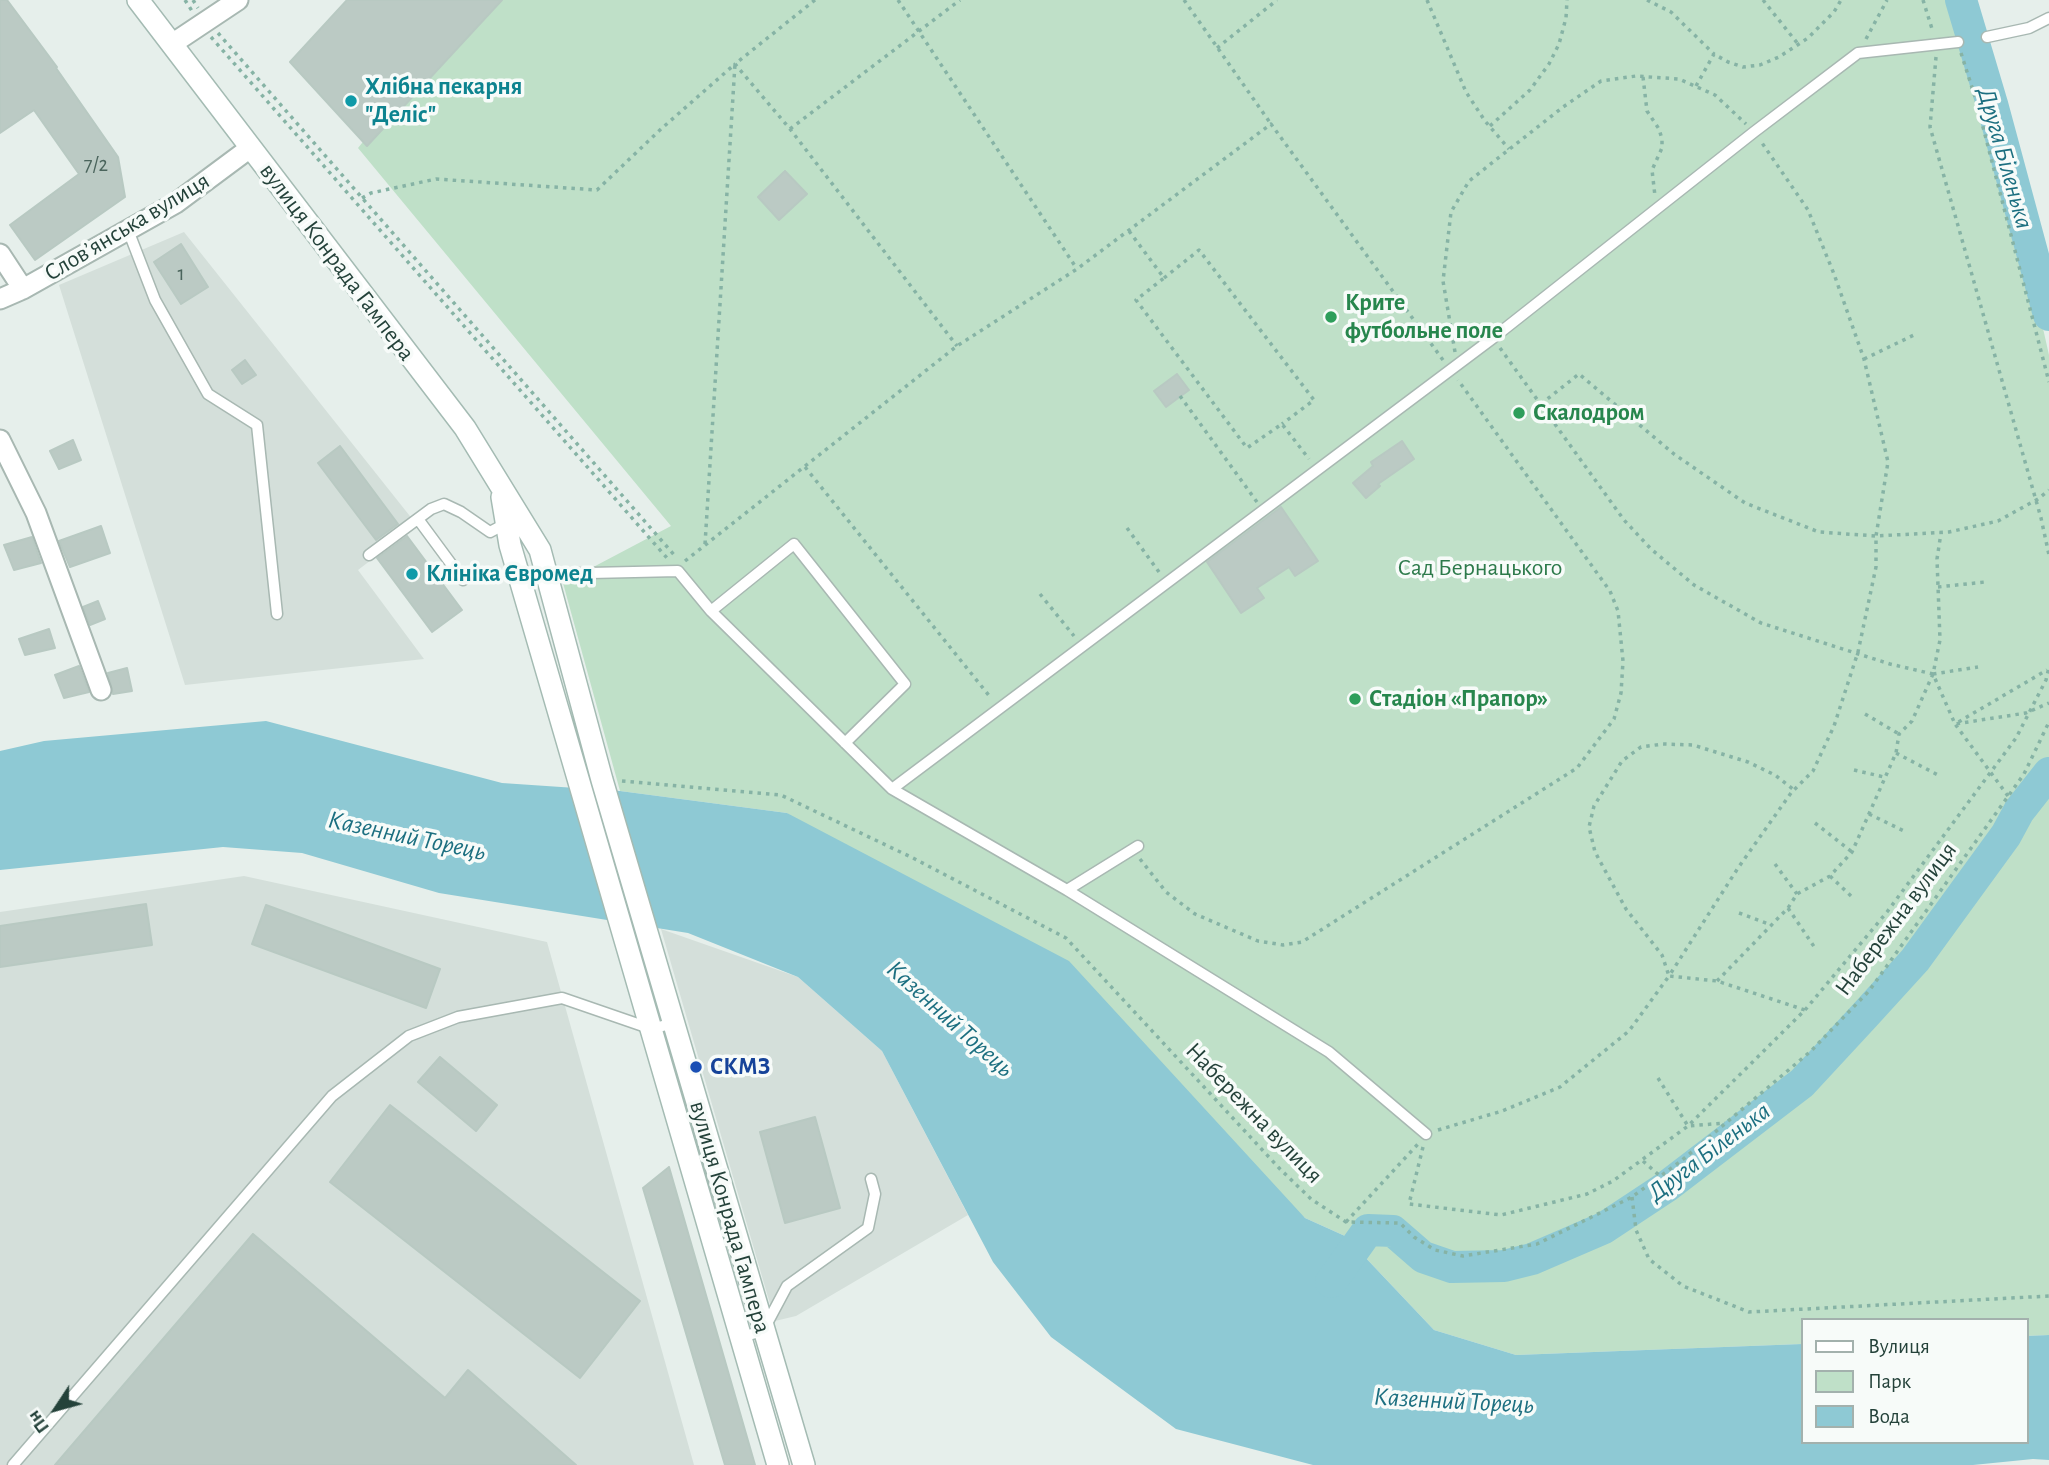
<!DOCTYPE html>
<html>
<head>
<meta charset="utf-8">
<style>
  body { margin:0 }
  #map { position:relative; width:2049px; height:1465px; overflow:hidden; background:#e6efeb; font-family:"Alegreya Sans",sans-serif }
  canvas { display:block }
  .legend { position:absolute; left:1801px; top:1318px; width:228px; height:126px; box-sizing:border-box; background:#f7fbf9; border:2px solid #a3b1ad; margin:0; padding:9px 12px; list-style:none; font-size:21px; color:#24423a }
  .legend li { display:flex; align-items:center; gap:14px; height:35px }
  .legend b { width:35px; border:2px solid #a3b1ad }
  .north { position:absolute; left:21px; top:1374px; width:70px; height:70px; -webkit-text-stroke:5px #f7fbf9; paint-order:stroke; rotate:234deg; font-size:19px; font-weight:700; line-height:28px; text-align:center; color:#24423a }
  .north::after { content:''; display:block; margin:auto; width:24px; height:32px; background:#24423a; clip-path:polygon(50% 0,100% 100%,50% 72%,0 100%) }
</style>
</head>
<body>
<div id="map">
<canvas width="2049" height="1465"></canvas>
<ul class="legend">
<li><b style="height:9px;background:#fff"></b>Вулиця</li>
<li><b style="height:19px;background:#bfe0c8"></b>Парк</li>
<li><b style="height:19px;background:#8ec9d4"></b>Вода</li>
</ul>
<div class="north">Пн</div>
</div>
<script>
const ctx = document.querySelector('canvas').getContext('2d');
ctx.lineJoin = 'round';
function fill(path, color) { ctx.fillStyle = color; ctx.fill(path, 'evenodd'); }
const poly = rows => new Path2D(rows.map(r => 'M' + r).join(''));
function stroke(path, color, width, dash) { ctx.strokeStyle = color; ctx.lineWidth = width; ctx.lineCap = dash ? 'butt' : 'round'; ctx.setLineDash(dash || []); ctx.stroke(path); }
function drawText(font, color, halo, rows, align = 'center') {
  ctx.font = font + ' "Alegreya Sans",sans-serif'; ctx.lineWidth = 7; ctx.setLineDash([]); ctx.textBaseline = 'middle'; ctx.strokeStyle = halo; ctx.fillStyle = color; for (const [text, x, y, turn = 0] of rows) {
    ctx.save(); ctx.translate(x, y); ctx.rotate((+turn || 0) * Math.PI / 180); ctx.textAlign = isNaN(turn) ? turn : align; if (halo) ctx.strokeText(text, 0, 0); ctx.fillText(text, 0, 0); ctx.restore();
  }
}
const built = poly([
  [184,232,417,525,358,570,424,659,185,685,59,285],
  [244,876,547,942,694,1465,0,1465,0,912],
  [661,929,798,977,882,1051,968,1215,796,1316,775,1321]
]);
const green = poly([
  [477,0,1958,0,2001,142,2049,355,2049,1335,2026,1336,2026,1320,1802,1320,1802,1344,1516,1355,1434,1330,1345,1236,1305,1218,787,813,620,791,563,583,671,526,358,148]
]);
const water = poly([
  [266,721,502,783,620,791,787,813,1069,961,1305,1218,1345,1236,1434,1330,1516,1355,1802,1344,1802,1442,2026,1442,2026,1336,2049,1335,2049,1460,2033,1459,1973,1465,1313,1465,1176,1429,1051,1337,993,1262,882,1051,798,977,688,933,439,893,302,853,223,847,0,870,0,751,44,741]
]);
const river = poly([
  [1961,0,1992,104,2049,315],
  [1331,1282,1368,1230,1393,1231,1423,1257,1452,1267,1504,1266,1532,1259,1604,1228,1666,1187,1802,1083,1865,1015,1915,960,2006,835,2019,811,2049,773]
]);
const building = poly([
  [0,0,7,0,57,67,56,68,118,157,125,197,35,260,10,225,79,174,34,110,0,133,0,0],
  [347,0,502,0,367,146,290,62,347,0],
  [785,171,807,194,779,220,758,197,785,171],
  [181,244,208,287,181,304,154,262,181,244],
  [245,360,256,375,242,384,232,370,245,360],
  [1177,374,1189,390,1166,407,1154,391,1177,374],
  [73,440,81,460,59,469,50,451,73,440],
  [1402,441,1414,459,1378,484,1380,486,1366,498,1353,483,1373,466,1371,462,1402,441],
  [340,446,398,524,376,540,318,463,340,446],
  [1281,507,1318,561,1295,576,1289,567,1257,588,1264,598,1241,613,1207,562,1281,507],
  [101,526,110,553,70,567,59,541,101,526],
  [407,536,462,610,432,632,377,558,407,536],
  [32,537,41,563,14,570,4,545,32,537],
  [98,601,105,619,90,625,83,607,98,601],
  [49,629,55,648,25,655,19,639,49,629],
  [79,666,89,692,64,698,55,675,79,666],
  [127,668,132,691,113,694,108,673,127,668],
  [146,904,152,945,0,967,0,926,146,904],
  [266,905,440,969,426,1008,252,944,266,905],
  [440,1057,497,1105,476,1131,418,1082,440,1057],
  [390,1105,640,1301,580,1378,330,1182,390,1105],
  [815,1117,840,1208,785,1223,760,1132,815,1117],
  [669,1167,755,1465,725,1465,643,1188,669,1167],
  [253,1234,445,1398,468,1370,576,1465,55,1465,253,1234]
]);
const path = poly([
  [185,0,192,11],
  [193,0,198,8],
  [815,0,735,64,790,129,957,346],
  [898,0,1077,269],
  [1184,0,1271,124],
  [1427,0,1466,92,1485,121,1509,149],
  [1647,0,1671,12,1714,54],
  [1763,0,1798,44],
  [1923,0,1933,32],
  [218,33,676,557],
  [211,37,667,558],
  [1866,39,1887,0],
  [1217,48,1277,0],
  [1961,53,1976,100,2049,382],
  [1936,57,1930,127,2041,518,2049,555],
  [1643,77,1647,111,1659,129,1662,139,1662,148,1652,170,1655,196],
  [1696,86,1714,54,1728,62,1743,67,1760,65,1779,57,1808,38,1834,12,1841,0],
  [1490,126,1530,90,1549,64,1559,44,1566,18,1567,0],
  [790,129,960,0],
  [362,198,371,193,436,179,597,190,661,129,735,64],
  [1129,231,1164,278,1136,300,1247,448,1282,424,1309,459],
  [1164,278,1199,250,1314,400,1282,424],
  [1500,348,1624,520,1651,549,1694,585,1761,623,1890,664,1933,674,1955,724,2026,713,2049,703],
  [1455,352,1443,281,1451,212,1469,181,1563,107,1601,81,1636,76,1679,79,1715,95,1746,124],
  [1864,359,1914,335],
  [1180,396,1257,502],
  [1541,404,1579,374,1674,454,1745,503,1819,532,1876,536,1949,532,1998,521,2038,499,2049,490],
  [805,467,991,698],
  [1127,528,1159,572],
  [705,544,735,64],
  [685,561,957,346,1077,269,1271,124,1443,360],
  [1938,587,1985,582],
  [1040,594,1074,636],
  [1933,674,1978,667],
  [1865,714,1899,734],
  [1896,753,1938,775],
  [1854,770,1884,777],
  [622,781,781,795,913,858,1066,938,1280,1169,1311,1199,1346,1222,1400,1223,1414,1237,1435,1250,1463,1256,1537,1244,1632,1197,1681,1161,1811,1051,1869,991,2024,774,2049,722],
  [2008,796,1955,724,2047,670],
  [1869,814,1906,832],
  [1815,823,1852,852],
  [1140,859,1166,892,1195,914,1258,941,1283,945,1302,942,1577,768,1614,719,1621,693,1623,661,1618,611,1610,591,1458,380],
  [1775,864,1797,894],
  [1830,876,1851,896],
  [1788,908,1815,948],
  [1739,913,1771,925],
  [1717,981,1788,908,1797,894,1830,876,1852,852,1896,753,1899,734,1912,721,1933,674,1940,640,1937,559,1941,533],
  [1805,1010,1887,912,2016,738,2046,680,2049,667],
  [1658,1078,1688,1126,1725,1123],
  [1438,1130,1502,1111,1560,1087,1629,1031,1669,976,1662,955,1626,909,1595,852,1589,827,1594,806,1622,761,1641,747,1663,744,1693,745,1748,762,1775,775,1794,790],
  [1423,1147,1409,1204,1501,1215,1587,1194,1613,1181,1688,1126,1805,1010,1717,981,1669,976,1738,868,1791,793,1813,771,1834,726,1858,652,1876,567,1876,536,1888,462,1864,359,1834,274,1808,210,1760,140],
  [1643,1161,1660,1176],
  [1632,1197,1636,1230,1649,1259,1683,1286,1749,1312,2049,1296],
  [1346,1222,1418,1144]
]);
const service = poly([
  [1987,37,2029,28,2049,18],
  [128,230,155,300,208,394,257,425,277,614],
  [418,519,463,580],
  [369,555,431,509,444,504,461,512,490,532,507,523],
  [520,579,546,574,678,571,711,611,892,789,1067,890,1138,846],
  [711,611,794,544,905,684,845,743],
  [892,789,1493,338,1754,132,1858,53,1958,42],
  [1067,890,1329,1052,1426,1134],
  [741,1337,763,1331,787,1286,868,1228,875,1194,871,1179],
  [13,1465,332,1096,409,1036,458,1017,562,998,652,1029,673,1023]
]);
const minor = poly([
  [172,44,238,0],
  [0,254,23,289],
  [0,299,23,289,176,203,250,148],
  [0,440,36,513,101,690]
]);
const secondary = poly([
  [138,0,465,428,540,550,602,780,804,1465],
  [502,497,510,545,778,1465]
]);
const markers = [
  [351,101,7,"#0f9aa8"],
  [1331,317,7,"#2e9e5b"],
  [1519,413,7,"#2e9e5b"],
  [412,574,7,"#0f9aa8"],
  [1355,699,7,"#2e9e5b"],
  [696,1067,7,"#1a4fb4"]
];
const numberNames = [
  ["7/2",96,165],
  ["1",181,274]
];
const cultureNames = [
  ["Хлібна пекарня",365,87],
  ["\"Деліс\"",365,115],
  ["Клініка Євромед",426,574]
];
const streetNames = [
  ["Слов’янська вулиця",127,227,-31],
  ["вулиця Конрада Гампера",337,262,53],
  ["Набережна вулиця",1896,919,-53],
  ["Набережна вулиця",1254,1113,46],
  ["вулиця Конрада Гампера",730,1217,74]
];
const leisureNames = [
  ["Крите",1345,303],
  ["футбольне поле",1345,331],
  ["Скалодром",1533,413],
  ["Стадіон «Прапор»",1369,699]
];
const parkNames = [
  ["Сад Бернацького",1480,568]
];
const transitNames = [
  ["СКМЗ",710,1067]
];
const waterNames = [
  ["Друга Біленька",2005,158,74],
  ["Казенний Торець",407,836,12],
  ["Казенний Торець",950,1019,42],
  ["Друга Біленька",1709,1152,-37],
  ["Казенний Торець",1454,1401,3]
];
fill(built, '#d4dfda');
fill(green, '#bfe0c8');
fill(water, '#8ec9d4');
stroke(river, '#8ec9d4', 32);
fill(building, '#bbcac4');
stroke(building, '#b8c9c2', 2);
stroke(service, '#a8b8b2', 13);
stroke(minor, '#a8b8b2', 23);
stroke(secondary, '#a4bbb3', 24);
stroke(path, '#86b3a5', 3.5, [3.5, 5]);
stroke(service, '#fff', 10);
stroke(minor, '#fff', 19);
stroke(secondary, '#fff', 21);
for (const [x, y, r, color] of markers) { const dot = new Path2D(); dot.arc(x, y, r, 0, 2 * Math.PI); ctx.fillStyle = color; ctx.fill(dot); stroke(dot, '#f7fbf9', 2.5); }
drawText('21px', '#4a645c', null, numberNames);
drawText('bold 24px', '#0d838f', '#f7fbf9', cultureNames, 'left');
drawText('24px', '#24423a', '#f7fbf9', streetNames);
drawText('bold 24px', '#27864d', '#f7fbf9', leisureNames, 'left');
drawText('24px', '#2d7a4b', '#f7fbf9', parkNames);
drawText('bold 24px', '#164399', '#f7fbf9', transitNames, 'left');
drawText('italic 26px', '#1c6f80', '#f7fbf9', waterNames);
</script>
</body>
</html>
